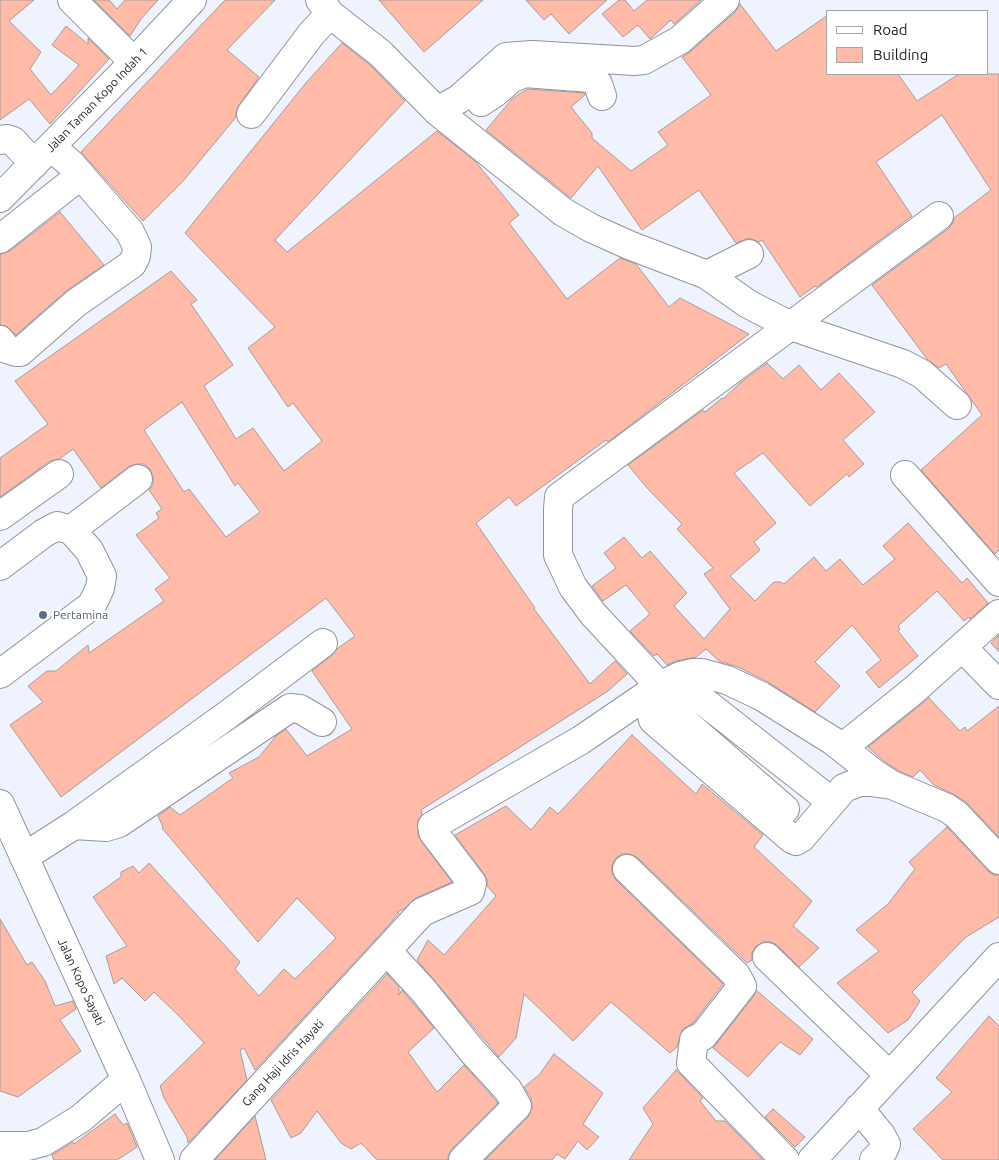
<!DOCTYPE html>
<html>
<head>
<meta charset="utf-8">
<style>
  body { margin:0 }
  #map { position:relative; width:999px; height:1160px; overflow:hidden; background:#eff3fe; font-family:Ubuntu,sans-serif }
  canvas { display:block }
  .legend { position:absolute; left:826px; top:10px; width:162px; height:65px; box-sizing:border-box; background:#fff; border:1px solid #a5a6a7; margin:0; padding:6px 9px; list-style:none; font-size:15px; color:#1e2023 }
  .legend li { display:flex; align-items:center; gap:10px; height:25px }
  .legend b { width:25px; border:1px solid #a5a6a7 }
</style>
</head>
<body>
<div id="map">
<canvas width="999" height="1160"></canvas>
<ul class="legend">
<li><b style="height:6px;background:#fff"></b>Road</li>
<li><b style="height:14px;background:#ffbaa8"></b>Building</li>
</ul>
</div>
<script>
const ctx = document.querySelector('canvas').getContext('2d');
ctx.lineJoin = 'round';
function fill(path, color) { ctx.fillStyle = color; ctx.fill(path, 'evenodd'); }
const poly = rows => new Path2D(rows.map(r => 'M' + r).join(''));
function stroke(path, color, width, dash) { ctx.strokeStyle = color; ctx.lineWidth = width; ctx.lineCap = dash ? 'butt' : 'round'; ctx.setLineDash(dash || []); ctx.stroke(path); }
function drawText(font, color, halo, rows, align = 'center') {
  ctx.font = font + ' Ubuntu,sans-serif'; ctx.lineWidth = 4; ctx.setLineDash([]); ctx.textBaseline = 'middle'; ctx.strokeStyle = halo; ctx.fillStyle = color; for (const [text, x, y, turn = 0] of rows) {
    ctx.save(); ctx.translate(x, y); ctx.rotate((+turn || 0) * Math.PI / 180); ctx.textAlign = isNaN(turn) ? turn : align; if (halo) ctx.strokeText(text, 0, 0); ctx.fillText(text, 0, 0); ctx.restore();
  }
}
const building = poly([
  [0,0,34,0,9,21,41,52,30,69,51,95,79,65,52,45,66,26,88,44,88,38,109,59,50,124,29,99,0,120,0,0],
  [94,0,109,0,117,9,125,0,158,0,141,19,130,36,94,0],
  [225,0,275,0,227,50,259,77,239,105,236,112,236,117,184,180,143,221,81,152,225,0],
  [379,0,483,0,424,52,379,0],
  [526,0,607,0,569,34,551,14,544,20,526,0],
  [619,0,625,0,634,11,647,0,701,0,674,24,671,20,650,39,638,25,623,37,602,14,619,0],
  [740,4,776,51,828,15,828,74,898,74,917,101,959,74,999,74,999,550,995,554,921,470,982,415,946,364,939,368,927,359,872,285,948,229,953,223,954,218,991,190,942,115,876,162,912,216,817,287,815,286,800,297,762,240,759,242,749,238,736,243,699,190,642,230,598,166,571,198,486,130,512,99,527,89,585,93,585,95,571,107,592,133,592,138,631,171,668,145,658,132,711,95,682,57,690,52,735,12,740,4],
  [342,43,370,65,405,101,275,240,287,252,437,131,475,161,519,215,509,223,567,299,620,258,636,264,669,307,680,298,749,334,608,442,606,440,516,506,509,497,476,523,535,608,534,609,590,684,615,661,627,674,608,691,421,810,422,815,418,820,418,835,421,841,452,882,416,898,404,909,397,912,399,913,386,928,255,1070,244,1048,240,1050,247,1080,188,1143,187,1137,164,1098,160,1086,204,1043,179,1016,154,992,145,1001,122,978,114,984,106,956,127,946,93,897,121,877,121,872,133,866,139,873,149,863,240,962,235,969,259,996,284,969,295,979,336,938,297,898,258,942,162,828,163,827,158,816,170,807,180,815,233,778,229,773,259,757,276,736,286,729,307,756,352,729,312,671,332,655,338,648,355,636,326,598,61,797,10,725,43,702,28,686,47,671,56,671,88,645,89,653,164,601,155,589,170,578,136,535,159,518,156,513,162,509,149,490,153,485,153,477,150,469,144,464,137,464,129,466,101,488,73,449,59,459,50,461,0,497,0,458,48,424,15,381,171,271,197,300,191,304,233,365,204,386,236,439,253,428,284,471,322,441,293,403,288,407,248,348,275,327,185,233,305,84,342,43],
  [182,402,235,486,238,483,260,512,226,537,189,489,184,492,144,430,182,402],
  [60,212,104,265,66,291,16,335,6,326,0,325,0,254,10,251,60,212],
  [767,363,783,379,799,365,821,390,839,373,875,412,843,440,864,464,849,477,847,474,810,506,763,453,734,473,776,523,754,542,760,550,730,576,755,601,774,582,781,582,784,584,814,557,826,571,840,559,863,585,895,559,883,546,908,523,962,583,967,578,988,603,970,619,969,617,964,621,937,591,898,626,900,629,898,631,918,656,879,688,866,672,881,660,852,625,815,662,840,686,815,712,768,682,738,667,719,661,706,649,696,657,676,661,667,665,657,654,654,656,630,631,650,614,626,585,603,601,592,586,616,568,604,553,624,537,642,558,650,551,687,593,674,606,704,639,730,609,704,574,713,568,677,529,682,524,648,489,628,465,703,410,705,412,722,398,723,399,740,383,767,363],
  [999,635,999,652,991,643,999,635],
  [929,698,960,731,965,727,967,731,999,706,999,837,966,802,953,794,934,785,920,770,913,777,899,771,884,761,868,747,929,698],
  [632,735,696,794,702,784,763,835,754,847,812,901,793,926,819,948,799,967,777,945,771,942,763,942,755,947,752,953,752,960,747,963,638,858,630,854,622,854,616,858,612,865,612,873,616,880,723,984,693,1023,682,1030,677,1047,670,1053,611,1002,573,1041,524,994,516,1038,499,1057,417,960,428,940,444,955,496,896,487,886,487,879,484,874,455,835,506,806,531,830,550,807,558,814,632,735],
  [947,827,988,871,994,875,999,875,999,917,966,937,912,992,920,1001,908,1020,888,1033,837,983,879,951,856,930,888,904,915,869,909,862,947,827],
  [0,919,27,965,32,962,45,981,55,1006,73,1001,76,1009,60,1020,81,1051,18,1097,0,1091,0,919],
  [387,974,399,987,399,995,402,990,434,1028,408,1052,437,1092,464,1065,498,1103,452,1149,448,1156,448,1160,377,1160,361,1143,351,1149,341,1143,317,1111,301,1133,291,1138,271,1100,387,974],
  [756,990,813,1039,800,1055,780,1042,748,1077,713,1048,754,996,756,990],
  [989,1016,999,1026,999,1160,943,1160,913,1129,952,1092,936,1078,989,1016],
  [554,1054,603,1093,583,1124,599,1137,587,1150,578,1141,565,1159,557,1154,552,1160,485,1160,528,1117,532,1108,531,1098,524,1087,539,1075,554,1054],
  [676,1070,703,1098,700,1101,716,1121,725,1121,729,1125,763,1160,629,1160,653,1124,643,1108,676,1070],
  [773,1109,805,1137,795,1147,765,1117,773,1109],
  [115,1114,123,1125,127,1123,137,1147,117,1160,54,1160,52,1155,73,1142,74,1144,115,1114],
  [255,1116,266,1160,215,1160,255,1116]
]);
const minor = poly([
  [72,0,134,62],
  [320,0,330,14,380,53,437,111,563,212,591,228,629,245,707,275,748,304,791,326,903,364,922,374,957,405],
  [481,102,496,92,511,79,524,73,591,78,598,84,602,96],
  [437,111,459,99,506,57,532,55,634,61,644,60,680,40,725,0],
  [251,114,312,33,330,14],
  [0,140,7,139,13,141,34,164],
  [0,239,81,175],
  [707,275,749,254],
  [0,340,7,349,16,352,20,352,76,303,132,264,136,256,137,247,130,232,71,164,51,147],
  [905,475,999,582],
  [0,516,59,474],
  [71,530,138,479],
  [0,566,44,533,57,526,71,530,89,550,102,576,100,588,92,605,0,674],
  [962,647,999,685],
  [660,686,593,614,573,587,558,555,558,509,559,497,939,216],
  [688,689,832,802],
  [681,693,653,712,652,716,653,720,792,839,796,841,801,838,844,788,859,782,870,782,892,785],
  [664,704,785,809],
  [842,748,914,690,999,614],
  [74,825,106,827,119,823,290,708,300,709,322,722],
  [24,857,74,825,226,716,323,643],
  [627,869,736,975,742,986,703,1036,694,1040,691,1063,785,1160],
  [387,951,423,990,473,1052,508,1090,517,1106,463,1160],
  [767,957,889,1075],
  [859,1108,881,1135,886,1144,883,1151,874,1160],
  [0,1146,28,1146,43,1142,80,1119,126,1080],
  [194,1160,422,912,470,891,472,883,433,832,432,826,581,740,660,686,680,676,692,673,702,673,727,680,761,696,833,741,875,774,892,785,947,808,957,815,999,860],
  [812,1160,999,957]
]);
const major = poly([
  [0,198,134,62,192,0],
  [0,804,126,1080,160,1160]
]);
const markers = [
  [43,615,5,"#5c6f8a"]
];
const streetNames = [
  ["Jalan Taman Kopo Indah 1",97,100,-46],
  ["Jalan Kopo Sayati",81,982,65],
  ["Gang Haji Idris Hayati",283,1063,-47]
];
const serviceNames = [
  ["Pertamina",53,615]
];
fill(building, '#ffbaa8');
stroke(building, '#a79b98', 1);
stroke(minor, '#90939e', 30);
stroke(major, '#90939e', 30);
stroke(minor, '#fff', 28);
stroke(major, '#fff', 28);
for (const [x, y, r, color] of markers) { const dot = new Path2D(); dot.arc(x, y, r, 0, 2 * Math.PI); ctx.fillStyle = color; ctx.fill(dot); stroke(dot, '#fff', 2); }
drawText('12px', '#1e2023', '#fff', streetNames);
drawText('12px', '#4e5e75', '#fff', serviceNames, 'left');
</script>
</body>
</html>
